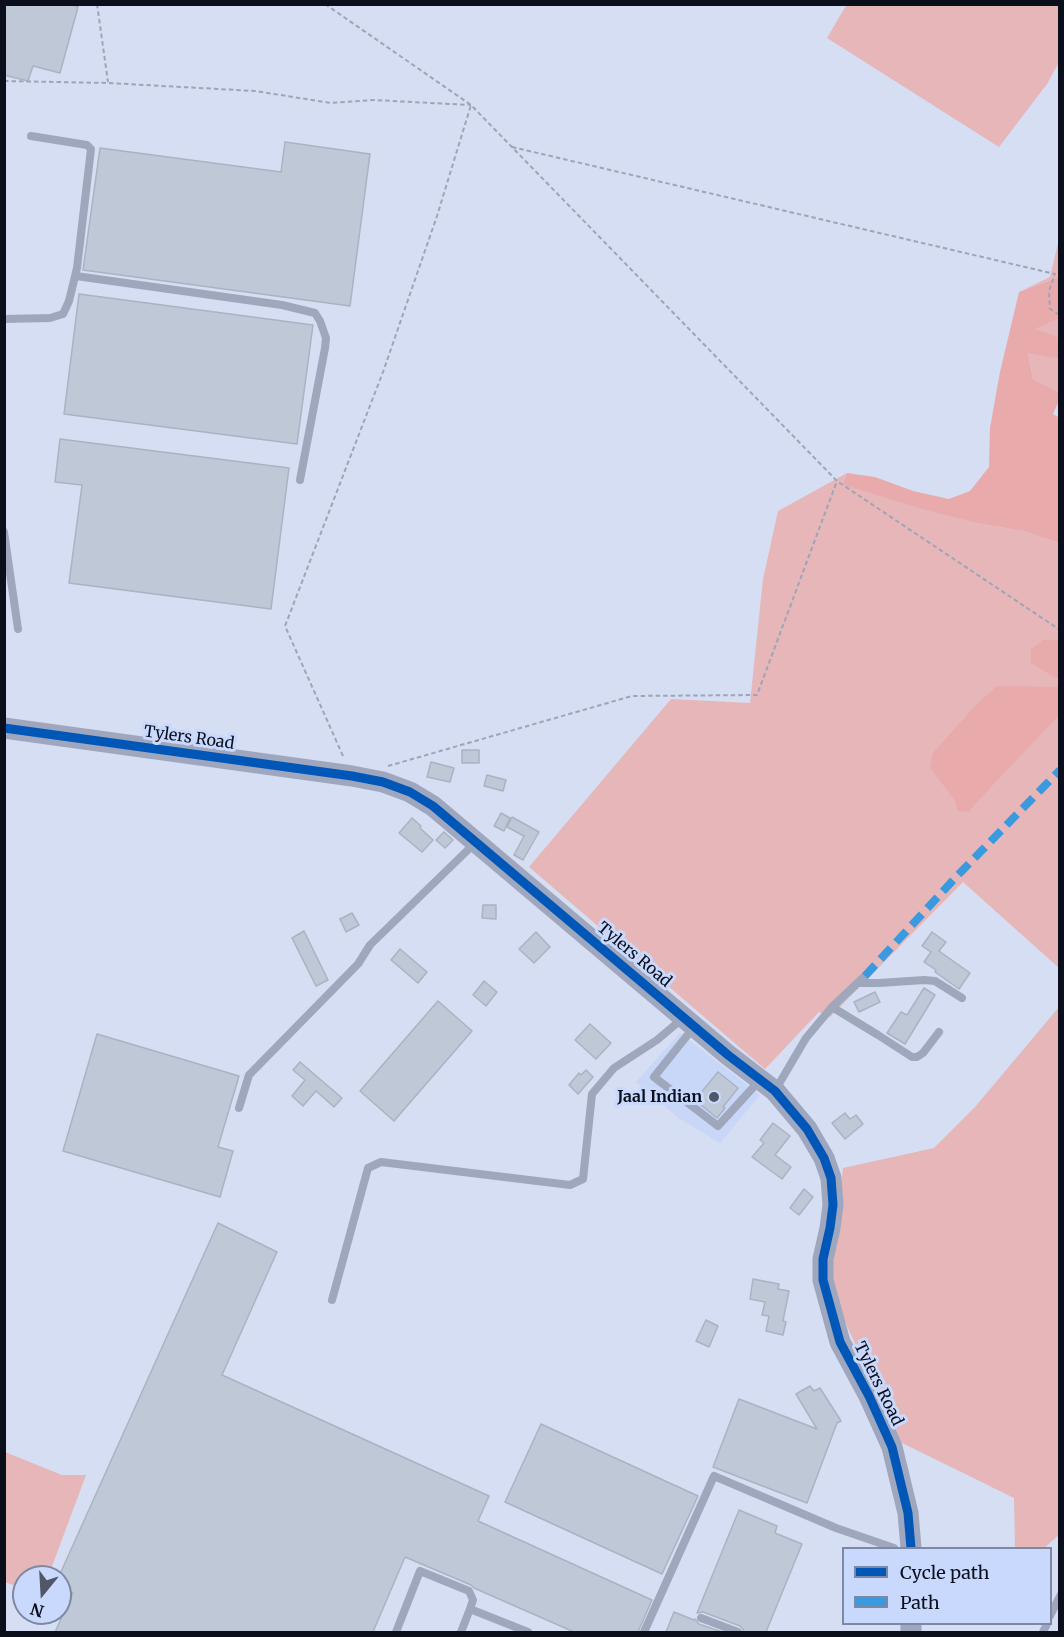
<!DOCTYPE html>
<html>
<head>
<meta charset="utf-8">
<style>
  body { margin:0 }
  #map { position:relative; width:1064px; height:1637px; overflow:hidden; background:#d5def2; font-family:Merriweather,serif }
  canvas { display:block }
  .frame { position:absolute; inset:0; border:6px solid #0a0f1b; pointer-events:none }
  .legend { position:absolute; left:842px; top:1547px; width:210px; height:78px; box-sizing:border-box; background:#c9d9fe; border:2px solid #7d88a3; margin:0; padding:8px 10px; list-style:none; font-size:18px; color:#0a0f1b }
  .legend li { display:flex; align-items:center; gap:12px; height:30px }
  .legend b { width:30px; border:2px solid #7d88a3 }
  .north { position:absolute; left:12px; top:1565px; width:60px; height:60px; box-sizing:border-box; background:#c9d9fe; border:2px solid #7d88a3; border-radius:50%; rotate:198deg; font-size:16px; font-weight:700; line-height:24px; text-align:center; color:#0a0f1b }
  .north::after { content:''; display:block; margin:auto; width:21px; height:27px; background:#515766; clip-path:polygon(50% 0,100% 100%,50% 72%,0 100%) }
</style>
</head>
<body>
<div id="map">
<canvas width="1064" height="1637"></canvas>
<div class="frame"></div>
<ul class="legend">
<li><b style="height:8px;background:#0057b8"></b>Cycle path</li>
<li><b style="height:8px;background:#3a9adf"></b>Path</li>
</ul>
<div class="north">N</div>
</div>
<script>
const ctx = document.querySelector('canvas').getContext('2d');
ctx.lineJoin = 'round';
function fill(path, color) { ctx.fillStyle = color; ctx.fill(path, 'evenodd'); }
const poly = rows => new Path2D(rows.map(r => 'M' + r).join(''));
function stroke(path, color, width, dash) { ctx.strokeStyle = color; ctx.lineWidth = width; ctx.lineCap = dash ? 'butt' : 'round'; ctx.setLineDash(dash || []); ctx.stroke(path); }
function drawText(font, color, halo, rows, align = 'center') {
  ctx.font = font + ' Merriweather,serif'; ctx.lineWidth = 6; ctx.setLineDash([]); ctx.textBaseline = 'middle'; ctx.strokeStyle = halo; ctx.fillStyle = color; for (const [text, x, y, turn = 0] of rows) {
    ctx.save(); ctx.translate(x, y); ctx.rotate((+turn || 0) * Math.PI / 180); ctx.textAlign = isNaN(turn) ? turn : align; if (halo) ctx.strokeText(text, 0, 0); ctx.fillText(text, 0, 0); ctx.restore();
  }
}
const built = poly([
  [680,1033,760,1095,720,1143,680,1119,636,1082]
]);
const green = poly([
  [847,4,1059,5,1059,62,1047,84,999,147,827,38],
  [1059,239,1059,277,1019,292,1050,277],
  [1059,318,1059,337,1034,329,1056,319],
  [1028,352,1059,359,1059,392,1033,379],
  [847,473,842,483,977,523,1023,531,1059,543,1059,639,1042,640,1031,649,1031,662,1059,680,1059,968,963,882,830,1017,819,1012,765,1069,529,867,671,699,750,703,763,579,778,511],
  [1059,1007,1060,1534,1044,1548,1015,1548,1014,1498,900,1442,831,1291,833,1259,843,1168,934,1148,975,1107],
  [5,1452,62,1475,86,1475,48,1577,24,1577,24,1589,5,1582]
]);
const forest = poly([
  [1059,277,1059,318,1035,329,1059,337,1059,359,1028,353,1033,379,1059,392,1059,401,1053,414,1060,418,1059,543,1023,531,977,523,919,508,842,484,847,473,875,477,913,491,949,499,970,491,989,467,990,428,1000,372,1019,292],
  [1059,639,1060,639,1059,680,1031,663,1031,649,1042,640],
  [997,686,1059,687,1059,715,974,805,969,812,958,811,954,799,930,768,933,753,976,705]
]);
const building = poly([
  [4,4,70,4,78,7,60,73,33,66,28,81,4,75,4,4],
  [285,142,370,154,350,306,83,270,100,148,281,172,285,142],
  [79,294,313,325,297,444,64,414,79,294],
  [60,439,289,468,271,609,69,583,82,485,55,482,60,439],
  [462,750,479,750,479,763,462,763,462,750],
  [431,762,454,768,450,782,427,777,431,762],
  [487,775,506,780,503,791,484,786,487,775],
  [501,813,510,818,504,831,494,826,501,813],
  [512,817,539,832,523,860,514,855,524,836,507,827,512,817],
  [412,818,421,826,420,828,433,840,422,852,399,833,412,818],
  [444,832,453,840,445,848,436,840,444,832],
  [483,905,496,905,496,919,482,918,483,905],
  [352,913,359,925,346,932,340,919,352,913],
  [304,931,328,980,316,986,292,938,304,931],
  [536,932,550,947,534,963,519,949,536,932],
  [932,932,946,942,939,951,970,973,959,989,935,972,936,970,924,962,931,952,922,946,932,932],
  [400,949,427,972,418,983,391,960,400,949],
  [484,981,497,992,486,1006,473,995,484,981],
  [924,988,935,995,905,1044,887,1033,901,1012,907,1015,924,988],
  [875,992,880,1002,859,1012,854,1002,875,992],
  [438,1001,472,1031,394,1121,360,1091,438,1001],
  [590,1024,611,1043,596,1059,575,1040,590,1024],
  [97,1034,239,1076,218,1147,233,1151,220,1197,63,1151,97,1034],
  [300,1062,342,1098,334,1107,316,1091,303,1106,292,1096,305,1080,293,1070,300,1062],
  [586,1070,593,1077,578,1094,569,1085,579,1073,581,1075,586,1070],
  [718,1072,738,1088,723,1107,725,1108,717,1118,695,1100,718,1072],
  [845,1113,850,1119,856,1115,863,1124,845,1139,832,1123,845,1113],
  [773,1123,790,1136,775,1155,791,1167,782,1179,752,1157,764,1143,760,1140,773,1123],
  [804,1189,813,1197,799,1215,790,1208,804,1189],
  [218,1223,277,1252,222,1375,489,1496,478,1521,652,1600,638,1632,574,1632,474,1588,471,1585,405,1557,373,1632,55,1632,73,1593,60,1586,60,1574,218,1223],
  [753,1279,779,1284,778,1289,789,1291,783,1321,786,1322,783,1335,766,1331,769,1316,762,1315,765,1302,750,1299,753,1279],
  [706,1320,718,1326,709,1347,696,1341,706,1320],
  [810,1386,814,1391,820,1388,841,1421,837,1423,807,1503,713,1467,739,1399,817,1429,796,1394,810,1386],
  [541,1424,698,1496,662,1574,505,1502,541,1424],
  [739,1510,777,1526,775,1533,802,1544,766,1632,744,1632,743,1629,740,1626,703,1612,697,1613,739,1510],
  [674,1612,694,1620,695,1619,699,1624,722,1632,666,1632,674,1612]
]);
const path = poly([
  [97,4,108,82],
  [325,4,471,105,837,481,1060,630],
  [4,81,108,83,255,91,331,103,373,100,471,105],
  [512,147,1055,274,1049,291,1050,309,1060,315],
  [343,756,285,626,383,372,437,216,471,105],
  [388,766,632,696,757,695,837,481]
]);
const lane = poly([
  [76,276,282,305,315,313,320,321,326,338,325,348,300,480],
  [4,319,50,318,63,314,69,301,77,268,91,149,87,145,31,136],
  [4,532,18,629],
  [858,983,879,983,924,980,935,981,962,998],
  [832,1007,878,1035,912,1057,917,1057,923,1053,939,1032],
  [694,1027,654,1077,718,1126,759,1081],
  [776,1089,806,1038,832,1007,865,976],
  [239,1108,249,1075,358,964,370,945,475,843],
  [332,1300,368,1168,381,1162,570,1185,583,1179,592,1094,614,1068,657,1040,683,1018],
  [1050,1616,1060,1596],
  [701,1618,738,1632],
  [396,1632,420,1571,469,1591,473,1600,470,1609],
  [461,1632,470,1609,528,1632],
  [644,1632,714,1476,836,1528,894,1548],
  [1043,1632,1047,1624]
]);
const secondary = poly([
  [4,728,352,776,383,782,410,792,433,806,728,1055,775,1091,807,1129,824,1158,831,1178,833,1205,830,1228,823,1259,823,1280,840,1342,869,1396,892,1447,908,1513,911,1548],
  [911,1632,911,1624]
]);
const quiet = poly([
  [865,976,957,876,1060,770]
]);
const cycleway = poly([
  [4,728,352,776,383,782,410,792,433,806,728,1055,775,1091,807,1129,824,1158,831,1178,833,1205,830,1228,823,1259,823,1280,840,1342,869,1396,892,1447,908,1513,911,1548]
]);
const markers = [
  [714,1097,6,"#515766"]
];
const streetNames = [
  ["Tylers Road",189,738,8],
  ["Tylers Road",634,955,40],
  ["Tylers Road",878,1384,64]
];
const poiNames = [
  ["Jaal Indian",702,1097]
];
fill(built, '#c8d6f7');
fill(green, '#e6b6b9');
fill(forest, '#e9aaac');
fill(building, '#bec8d7');
stroke(building, '#aab3c1', 1.5);
stroke(path, '#9ea5b6', 2, [4.5, 3]);
stroke(lane, '#9fa7bc', 8);
stroke(secondary, '#9ea7be', 21);
stroke(quiet, '#3a9adf', 8, [15, 8]);
stroke(cycleway, '#0057b8', 9);
for (const [x, y, r, color] of markers) { const dot = new Path2D(); dot.arc(x, y, r, 0, 2 * Math.PI); ctx.fillStyle = color; ctx.fill(dot); stroke(dot, '#c9d9fe', 2); }
drawText('16px', '#0a0f1b', '#c9d9fe', streetNames);
drawText('bold 16px', '#0a0f1b', '#c9d9fe', poiNames, 'right');
</script>
</body>
</html>
